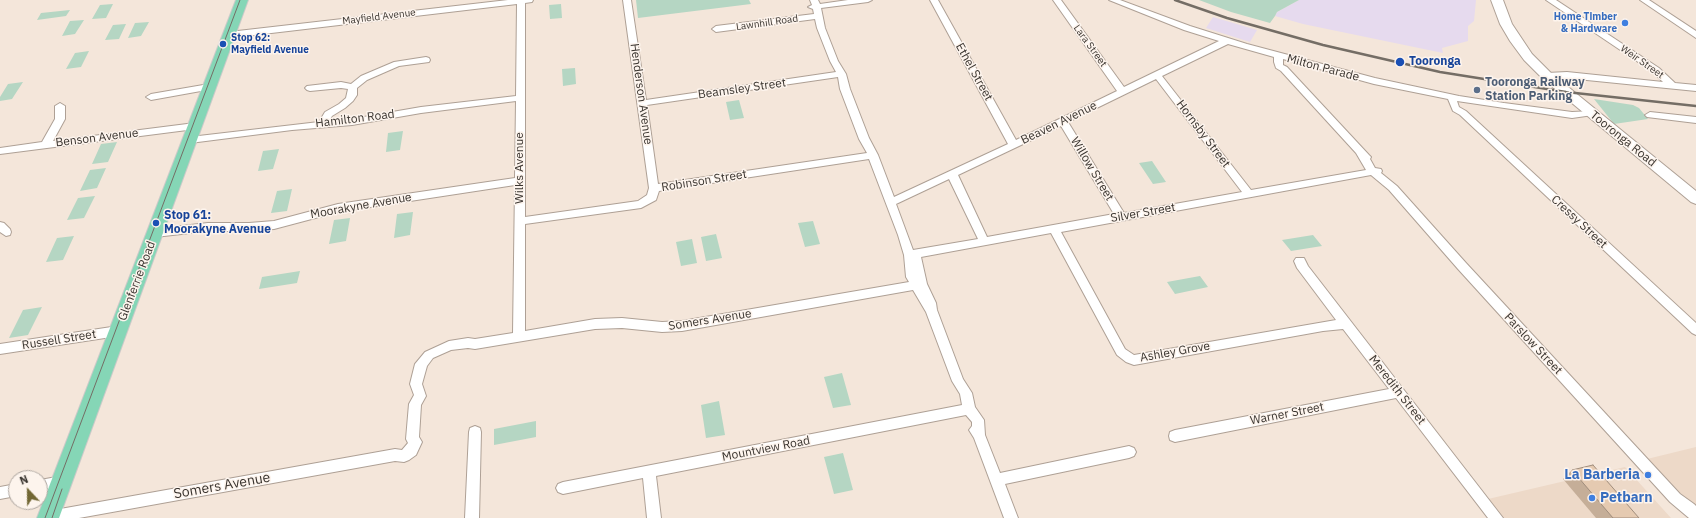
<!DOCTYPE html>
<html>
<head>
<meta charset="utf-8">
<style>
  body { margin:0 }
  #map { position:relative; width:1696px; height:518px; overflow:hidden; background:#f4e6da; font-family:"IBM Plex Sans",sans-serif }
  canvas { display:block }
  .north { position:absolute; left:8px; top:470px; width:40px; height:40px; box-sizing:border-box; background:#fdf4ed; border:1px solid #afa7a1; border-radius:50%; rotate:338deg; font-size:11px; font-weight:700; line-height:16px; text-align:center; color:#39342f }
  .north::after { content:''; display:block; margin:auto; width:14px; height:18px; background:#726734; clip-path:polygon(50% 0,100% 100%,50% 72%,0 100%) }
</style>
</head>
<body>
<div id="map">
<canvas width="1696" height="518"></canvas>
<div class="north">N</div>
</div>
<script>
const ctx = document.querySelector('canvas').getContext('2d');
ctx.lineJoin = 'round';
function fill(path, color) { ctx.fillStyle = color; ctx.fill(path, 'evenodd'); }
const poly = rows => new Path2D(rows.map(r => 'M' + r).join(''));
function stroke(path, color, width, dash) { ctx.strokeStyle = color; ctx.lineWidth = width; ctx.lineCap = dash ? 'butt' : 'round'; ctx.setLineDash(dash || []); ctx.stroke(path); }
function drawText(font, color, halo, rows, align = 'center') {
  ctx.font = font + ' "IBM Plex Sans",sans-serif'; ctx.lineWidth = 3; ctx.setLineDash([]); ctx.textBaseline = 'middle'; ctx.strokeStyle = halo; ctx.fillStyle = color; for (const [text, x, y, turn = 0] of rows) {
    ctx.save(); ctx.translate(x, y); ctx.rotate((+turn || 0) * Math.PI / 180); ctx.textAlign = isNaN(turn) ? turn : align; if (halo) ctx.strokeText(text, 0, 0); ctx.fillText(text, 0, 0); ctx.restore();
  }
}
const built = poly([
  [1696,447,1696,512,1647,459],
  [1625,467,1671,518,1503,518,1488,499]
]);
const industrial = poly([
  [1299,0,1476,0,1474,21,1468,26,1468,41,1442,48,1443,53,1303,24,1275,16,1277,12],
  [1213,17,1257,30,1250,42,1206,28]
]);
const green = poly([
  [636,0,749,0,751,4,638,18],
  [1199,0,1299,0,1277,12,1275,16,1270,23,1231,12],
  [113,4,106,18,92,19,100,5],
  [561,4,562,18,550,19,549,5],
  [70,10,66,16,37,20,41,13],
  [84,20,75,34,62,36,70,21],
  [149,22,141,36,128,38,135,23],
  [126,24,119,39,105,40,113,25],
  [89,51,81,67,66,69,75,53],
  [575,68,576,84,563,86,562,69],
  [23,82,12,99,0,101,0,97,8,84],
  [1594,99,1633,105,1639,108,1648,119,1614,124],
  [739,100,744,118,730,120,726,102],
  [403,131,400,150,386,152,388,133],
  [117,142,108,162,92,164,101,144],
  [279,149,273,169,258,171,263,151],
  [1152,161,1166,182,1153,184,1139,163],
  [106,168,97,188,80,191,90,170],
  [292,189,287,211,271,213,277,191],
  [95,196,84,218,67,220,78,198],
  [413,212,410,235,394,238,397,214],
  [350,218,346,241,329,244,334,220],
  [813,221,820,244,805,247,798,223],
  [716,234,722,258,706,261,701,237],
  [1313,235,1322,246,1291,251,1282,240],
  [74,236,63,260,46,262,57,238],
  [692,239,697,263,681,266,676,242],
  [300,271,297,283,259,289,262,277],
  [1200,276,1208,287,1175,294,1167,282],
  [42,307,28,335,9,338,23,310],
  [842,373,851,405,833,408,824,377],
  [719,401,725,435,706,438,701,405],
  [536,421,536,437,494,445,494,429],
  [843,453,853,490,834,494,824,457]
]);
const street = poly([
  [508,0,533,0,532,2,525,3,525,217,638,201,647,195,649,188,623,0,631,0,646,100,836,72,830,61,817,28,815,19,716,32,712,29,716,26,814,14,813,9,808,7,812,5,810,0,818,0,820,4,848,0,872,0,868,2,821,8,825,28,838,61,846,74,850,89,869,138,878,155,894,197,1008,144,930,0,938,0,1016,140,1117,91,1053,0,1061,0,1124,87,1219,41,1184,30,1109,0,1120,0,1190,26,1247,44,1375,78,1459,96,1504,103,1572,112,1593,111,1595,113,1593,115,1572,118,1457,101,1459,107,1466,111,1696,323,1696,335,1692,333,1460,115,1453,111,1448,99,1374,84,1283,59,1283,65,1287,67,1369,155,1371,157,1370,159,1375,168,1381,169,1382,171,1381,173,1397,186,1466,263,1680,494,1694,504,1696,506,1696,518,1689,518,1670,502,1458,269,1389,190,1371,175,1061,232,1125,349,1134,355,1336,320,1297,268,1294,261,1296,258,1304,258,1308,266,1503,518,1488,518,1396,398,1175,442,1170,440,1169,436,1170,432,1175,430,1389,389,1343,329,1323,331,1134,365,1126,362,1117,355,1051,233,921,257,927,284,936,303,937,310,963,379,972,393,975,407,984,420,985,435,1000,473,1129,446,1134,448,1136,452,1134,456,1129,458,1005,484,1018,518,1004,518,974,438,969,430,972,426,972,422,966,415,656,476,661,518,647,518,643,478,563,494,558,492,556,488,558,484,563,482,962,405,960,394,952,381,926,312,913,290,682,331,662,332,622,328,595,329,475,349,468,348,451,350,433,358,427,366,422,384,426,396,421,405,419,437,422,442,416,455,409,460,404,462,395,461,79,518,43,518,44,513,49,511,395,449,402,450,408,443,406,439,409,404,414,395,410,384,415,364,425,352,449,341,468,338,475,339,513,333,515,185,338,212,274,229,249,231,208,231,155,237,151,236,150,233,151,230,155,229,208,223,249,223,274,221,338,204,515,178,516,101,421,113,352,125,292,130,190,143,185,140,190,137,319,122,325,112,339,104,346,98,348,89,341,88,310,91,307,90,305,88,307,86,341,82,351,84,361,76,394,62,426,57,429,58,430,60,429,62,399,66,367,80,357,88,357,95,353,101,345,108,332,116,329,121,352,119,421,107,516,96,517,4,229,38,225,35,229,32,508,0],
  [1228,44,1274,57,1274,62,1276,68,1281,71,1356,153,1366,170,1251,190,1162,76,1228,44],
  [838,77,840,89,859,139,867,153,658,184,647,105,838,77],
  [1156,79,1242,192,1124,213,1068,122,1156,79],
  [1061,126,1114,214,987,237,958,175,1061,126],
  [869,159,898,235,904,255,906,277,909,282,682,321,662,322,622,318,595,319,525,331,525,224,641,208,656,200,659,191,869,159],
  [949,179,978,239,913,250,896,204,949,179],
  [1546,0,1556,0,1659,68,1675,83,1696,85,1696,91,1567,78,1544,78,1543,76,1547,73,1567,72,1663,82,1653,72,1546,0],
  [1640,0,1649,0,1696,31,1696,38,1640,0],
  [209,84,212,85,214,87,212,89,151,100,146,97,151,94,209,84],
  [60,103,65,106,65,119,53,141,195,123,200,126,195,129,0,154,0,148,42,142,55,119,55,106,60,103],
  [1650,112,1696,117,1696,123,1647,117,1645,115,1650,112],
  [0,222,4,223,10,229,11,232,10,235,6,236,0,232,0,222],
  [118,326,122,328,124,331,122,334,118,336,0,354,0,344,118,326],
  [475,426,480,428,481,432,479,518,465,518,469,432,470,428,475,426],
  [62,476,67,478,69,482,67,486,40,492,40,480,62,476],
  [16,484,16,496,0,499,0,487,16,484]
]);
const secondary = poly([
  [1491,0,1503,0,1512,24,1532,54,1551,73,1696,191,1696,204,1691,202,1543,79,1524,60,1510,41,1500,24,1491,0]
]);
const primary = poly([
  [236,0,248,0,59,518,37,518,236,0]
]);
const tram = poly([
  [45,518,240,0],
  [52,518,62,489]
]);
const rail = poly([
  [1175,0,1227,18,1323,45,1440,72,1566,92,1696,106]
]);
const wall = poly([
  [1572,470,1639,518,1596,518,1563,479]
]);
const building = poly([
  [1593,465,1639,518,1613,518,1572,470,1593,465]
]);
const markers = [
  [1625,23,4,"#3f7fe0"],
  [223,44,4,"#1a4fb4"],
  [1400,62,5,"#1a4fb4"],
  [1477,90,4,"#5c6f8a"],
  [156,223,4,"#1a4fb4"],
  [1648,475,4,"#3f7fe0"],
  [1592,498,4,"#3f7fe0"]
];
const farStreetnames = [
  ["Mayfield Avenue",379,17,-7],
  ["Lawnhill Road",767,23,-8],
  ["Lara Street",1090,46,54],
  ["Weir Street",1642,62,35]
];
const farShopnames = [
  ["Home Timber",1617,17],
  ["& Hardware",1617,29]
];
const farTransitnames = [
  ["Stop 62:",231,38],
  ["Mayfield Avenue",231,50]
];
const transitNames = [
  ["Tooronga",1409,62],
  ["Stop 61:",164,216],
  ["Moorakyne Avenue",164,230]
];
const streetNames = [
  ["Milton Parade",1323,68,15],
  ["Ethel Street",974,72,61],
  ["Beamsley Street",742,89,-8],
  ["Henderson Avenue",641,94,82],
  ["Hamilton Road",355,119,-7],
  ["Beaven Avenue",1059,123,-26],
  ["Hornsby Street",1203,134,53],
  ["Benson Avenue",97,138,-7],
  ["Tooronga Road",1623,139,39],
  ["Wilks Avenue",520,168,-90],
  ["Willow Street",1092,169,59],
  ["Robinson Street",704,181,-9],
  ["Moorakyne Avenue",361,206,-10],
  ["Silver Street",1143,213,-10],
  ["Cressy Street",1579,222,43],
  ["Glenferrie Road",137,281,-69],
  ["Somers Avenue",710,320,-9],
  ["Russell Street",59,340,-9],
  ["Parslow Street",1533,344,47],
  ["Ashley Grove",1175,352,-10],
  ["Meredith Street",1397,390,52],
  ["Warner Street",1287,414,-11],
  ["Mountview Road",766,449,-11]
];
const serviceNames = [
  ["Tooronga Railway",1485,83],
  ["Station Parking",1485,97]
];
const nearShopnames = [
  ["La Barberia",1640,475],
  ["Petbarn",1600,498,"left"]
];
const nearStreetnames = [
  ["Somers Avenue",222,486,-10]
];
fill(built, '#edd9c8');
fill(industrial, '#e6daee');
fill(green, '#b5d6c3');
stroke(street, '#aea095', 2);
stroke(secondary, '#aea095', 2);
stroke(primary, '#cccac9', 2);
fill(street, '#fff');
fill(secondary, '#fff');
fill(primary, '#85d6b6');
stroke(tram, '#746d65', 1);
stroke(rail, '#746d65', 2.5);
fill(wall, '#c5ae98');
fill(building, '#e5cab1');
stroke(building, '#a08d7c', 1);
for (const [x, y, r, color] of markers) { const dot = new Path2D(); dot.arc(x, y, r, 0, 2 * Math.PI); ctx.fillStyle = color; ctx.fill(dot); stroke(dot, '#fdf4ed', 1.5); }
drawText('10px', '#39342f', '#fdf4ed', farStreetnames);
drawText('bold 10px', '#366cbe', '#fdf4ed', farShopnames, 'right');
drawText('bold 10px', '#164399', '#fdf4ed', farTransitnames, 'left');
drawText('bold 12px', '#164399', '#fdf4ed', transitNames, 'left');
drawText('12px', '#39342f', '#fdf4ed', streetNames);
drawText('bold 12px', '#4e5e75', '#fdf4ed', serviceNames, 'left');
drawText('bold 14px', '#366cbe', '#fdf4ed', nearShopnames, 'right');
drawText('14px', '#39342f', '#fdf4ed', nearStreetnames);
</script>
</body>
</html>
